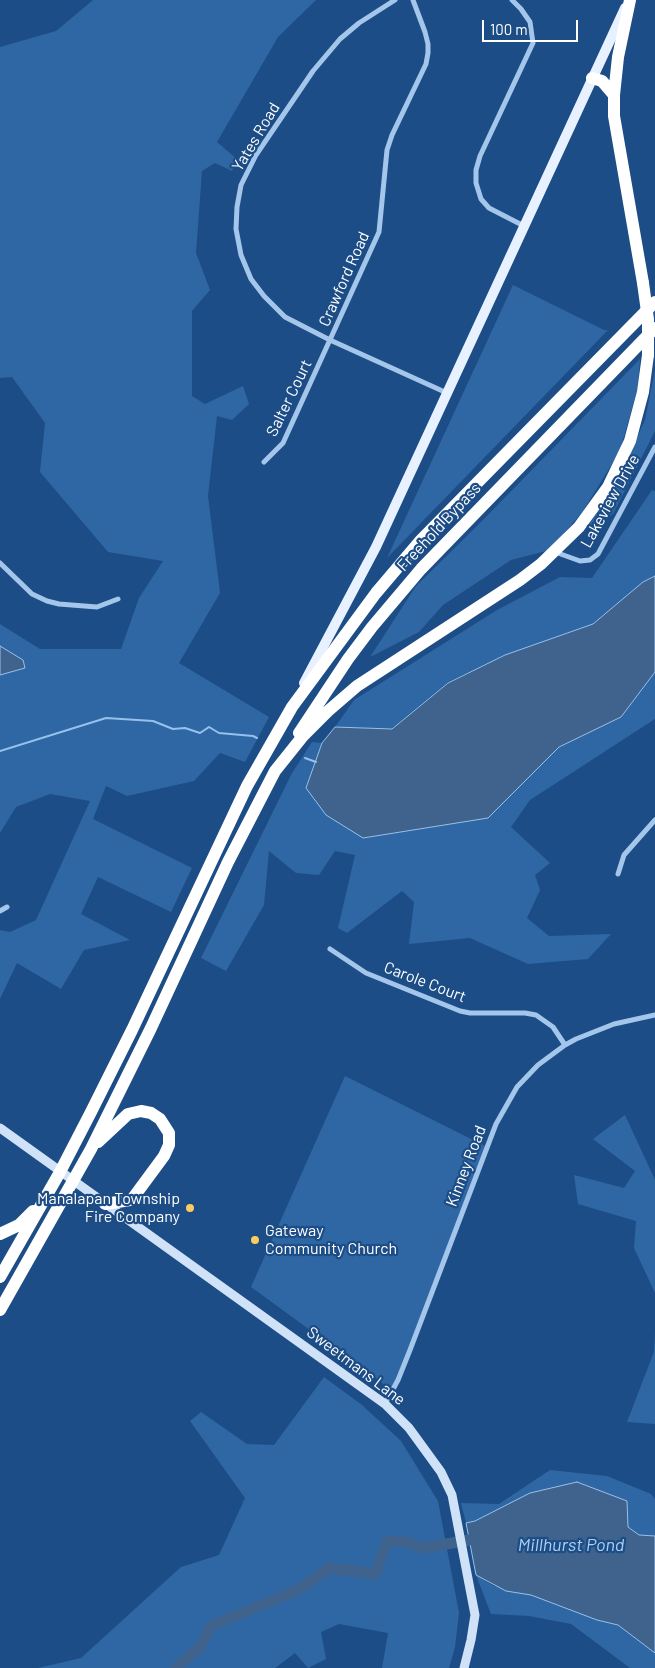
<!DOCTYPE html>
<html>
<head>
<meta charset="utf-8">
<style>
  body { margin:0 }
  #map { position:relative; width:655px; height:1668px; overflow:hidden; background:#1c4d86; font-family:Barlow,sans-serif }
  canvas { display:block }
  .scale { position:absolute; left:482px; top:20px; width:96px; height:22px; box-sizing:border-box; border:2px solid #fff; border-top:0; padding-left:6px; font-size:15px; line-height:18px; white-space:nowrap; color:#fff; -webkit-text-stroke:4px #1c4d86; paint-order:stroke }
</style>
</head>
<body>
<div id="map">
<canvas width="655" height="1668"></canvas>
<div class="scale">100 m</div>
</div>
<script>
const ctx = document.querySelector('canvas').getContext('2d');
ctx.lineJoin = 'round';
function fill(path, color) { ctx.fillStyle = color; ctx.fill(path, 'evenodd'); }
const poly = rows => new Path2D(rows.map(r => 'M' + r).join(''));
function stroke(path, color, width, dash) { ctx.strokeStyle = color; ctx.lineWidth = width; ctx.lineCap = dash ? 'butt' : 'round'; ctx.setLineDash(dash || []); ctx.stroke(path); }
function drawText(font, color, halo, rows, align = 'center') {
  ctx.font = font + ' Barlow,sans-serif'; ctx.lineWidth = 4.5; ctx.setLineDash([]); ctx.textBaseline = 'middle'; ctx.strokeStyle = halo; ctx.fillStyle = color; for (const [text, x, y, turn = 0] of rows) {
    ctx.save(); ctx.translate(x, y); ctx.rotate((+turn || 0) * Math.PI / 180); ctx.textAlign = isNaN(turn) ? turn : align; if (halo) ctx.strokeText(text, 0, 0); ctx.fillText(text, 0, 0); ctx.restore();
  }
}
const green = poly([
  [93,0,316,0,278,37,217,142,238,160,232,171,215,163,202,171,196,253,210,290,192,311,192,396,205,404,243,386,249,404,232,420,217,416,208,496,220,593,179,663,269,717,245,762,220,753,194,781,127,796,106,786,93,819,192,868,171,912,98,877,81,914,130,940,84,950,61,989,17,963,0,999,0,930,10,932,36,920,90,801,50,794,16,807,0,833,0,624,40,649,121,649,139,598,163,561,108,552,40,472,45,423,12,377,0,378,0,47,56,31],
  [513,285,604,330,608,330,387,558],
  [640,359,638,387,620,451,583,511,550,550,511,560,443,605,419,632,370,657,416,586,482,521],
  [655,370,655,431,613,514,588,527,622,470,645,420],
  [652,490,655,491,655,576,643,582,593,624,505,655,448,682,391,729,335,727,354,700,497,610,560,577,592,578],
  [655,672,655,719,530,800,511,827,550,863,535,875,540,890,527,918,549,936,611,934,588,959,528,964,470,938,409,944,414,902,402,891,347,933,338,928,355,855,335,851,319,875,296,873,269,851,264,905,226,971,201,958,292,773,312,742,322,743,306,788,363,838,488,818,559,747,621,717],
  [345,1076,487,1147,392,1392,380,1381,251,1287],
  [625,1115,655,1180,655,1293,634,1248,636,1221,578,1204,574,1175,624,1188,635,1171,593,1139],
  [655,1332,655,1424,627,1422,654,1352],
  [324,1377,362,1405,401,1441,438,1501,459,1613,455,1647,449,1668,382,1668,388,1633,339,1624,321,1632,326,1659,308,1668,295,1653,275,1668,38,1668,81,1658,181,1567,219,1555,245,1498,190,1421,201,1412,247,1444,274,1445],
  [550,1470,607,1476,651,1494,655,1499,655,1536,639,1535,628,1527,475,1521,466,1523,461,1503,499,1504],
  [476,1575,494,1586,531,1595,597,1620,618,1625,655,1653,655,1668,630,1668,571,1624,529,1616,491,1614]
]);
const water = poly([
  [655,576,655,672,621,717,559,747,488,818,363,838,326,815,306,788,322,743,335,727,392,729,448,683,505,655,593,624,643,582,655,576],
  [0,646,23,660,25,668,0,675,0,646],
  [577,1482,627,1501,628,1527,639,1535,655,1536,655,1653,618,1625,597,1620,531,1595,506,1591,476,1575,466,1523,475,1521,530,1493,577,1482]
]);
const stream = poly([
  [0,751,106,718,153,721,173,729,185,728,200,733,209,727,219,733,253,736,257,738],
  [305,758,316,762]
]);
const river = poly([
  [176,1668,200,1647,211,1626,302,1588,329,1568,375,1574,387,1542,403,1541,424,1548,469,1540]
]);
const street = poly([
  [395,0,359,23,340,39,313,71,256,155,241,185,237,207,236,229,241,255,251,279,264,296,285,317,330,340,447,393],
  [512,0,521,9,530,22,533,43,480,156,476,170,476,183,481,199,489,208,524,226],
  [264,462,283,443,379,232,387,150,392,135,426,64,428,53,428,44,425,32,413,0],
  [555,552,580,561,590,560,598,554,655,447],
  [0,563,32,594,47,601,59,604,97,607,118,599],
  [618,874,624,855,655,820],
  [0,911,7,907],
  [330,949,366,973,460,1011,470,1013,525,1013,536,1015,553,1027,565,1045],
  [385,1404,398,1380,410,1350,496,1124,517,1087,538,1065,565,1045,576,1039,614,1024,655,1015]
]);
const secondary = poly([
  [0,1128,385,1404,409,1428,441,1472,452,1495,475,1615,471,1640,464,1668]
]);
const primary = poly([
  [304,683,376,547,625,8]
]);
const highway = poly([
  [630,0,618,57,614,95,614,116,643,283],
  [592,78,602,81,614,95],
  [299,733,348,659,372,627,421,569,655,328],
  [98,1142,128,1114,141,1111,151,1113,160,1119,169,1133,169,1145,164,1156,133,1198,130,1200,105,1204],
  [0,1234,19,1225,33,1211],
  [0,1277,60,1172,91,1112,132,1030,247,786,292,707,376,593,421,540,655,302],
  [0,1310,91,1149,151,1028,228,862,275,771,303,736,328,711,357,686,520,580,541,564,579,527,608,487,630,441,643,392,648,355]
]);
const highwayBridge = poly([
  [643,283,648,319,648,355]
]);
const markers = [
  [190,1208,5,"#fccb61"],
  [255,1240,5,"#fccb61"]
];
const streetNames = [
  ["Yates Road",256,137,-59],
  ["Crawford Road",344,279,-66],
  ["Salter Court",289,398,-64],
  ["Lakeview Drive",610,501,-61],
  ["Freehold Bypass",439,527,-47],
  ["Carole Court",425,982,21],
  ["Kinney Road",466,1166,-69],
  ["Sweetmans Lane",356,1366,37]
];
const poiNames = [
  ["Manalapan Township",180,1199],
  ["Fire Company",180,1217],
  ["Gateway",265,1231,"left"],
  ["Community Church",265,1249,"left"]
];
const waterNames = [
  ["Millhurst Pond",571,1545]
];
fill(green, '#2f67a4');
fill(water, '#3f638c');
stroke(water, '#97c1ed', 1);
stroke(stream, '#97c1ed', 2);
stroke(river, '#3f638c', 11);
stroke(street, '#a4c6eb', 5);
stroke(secondary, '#d0e2f8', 9);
stroke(primary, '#e8f1ff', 10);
stroke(highway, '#fff', 12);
stroke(highwayBridge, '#fff', 12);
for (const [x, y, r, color] of markers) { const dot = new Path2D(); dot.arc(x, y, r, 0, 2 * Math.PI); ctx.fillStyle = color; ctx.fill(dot); stroke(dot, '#1c4d86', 2); }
drawText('16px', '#fff', '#1c4d86', streetNames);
drawText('16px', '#fff', '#1c4d86', poiNames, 'right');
drawText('italic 18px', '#afd0f3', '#1c4d86', waterNames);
</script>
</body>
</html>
